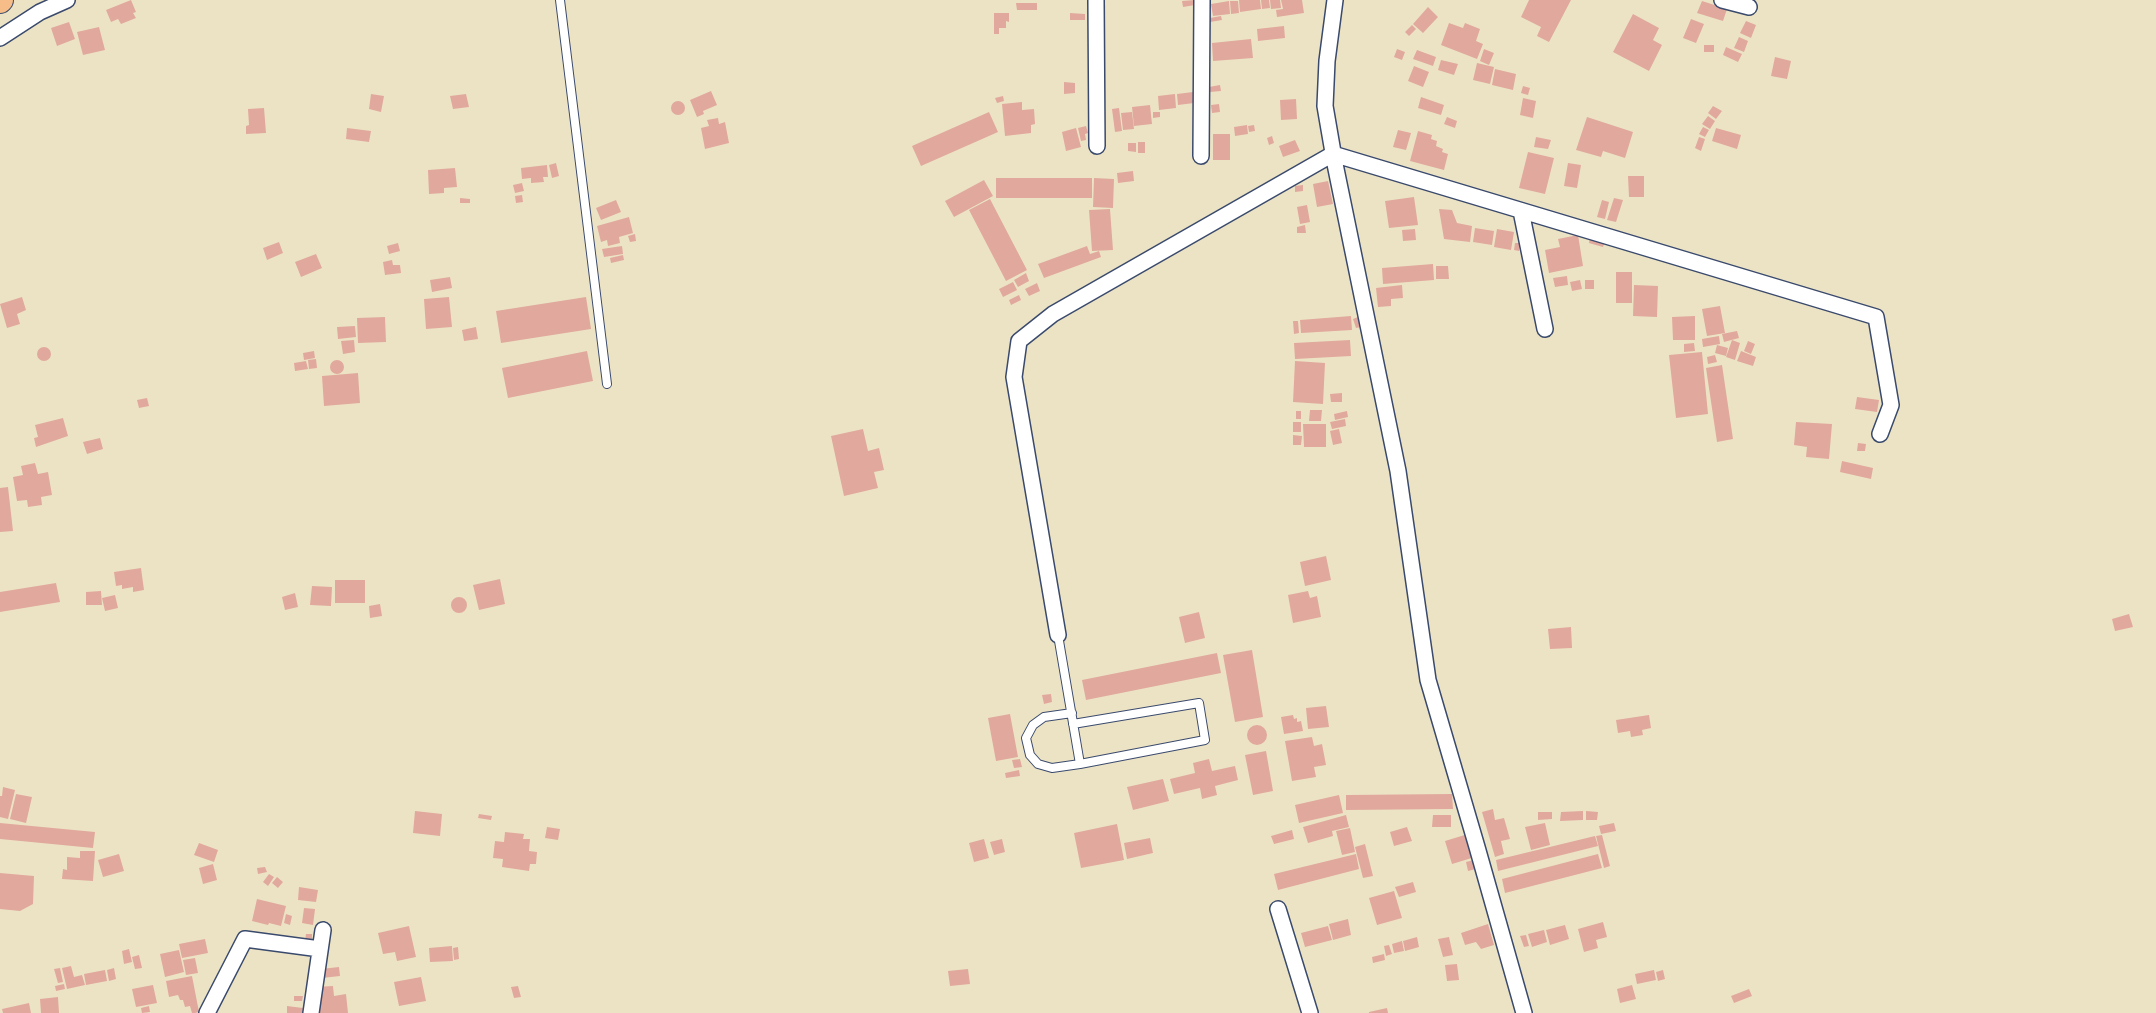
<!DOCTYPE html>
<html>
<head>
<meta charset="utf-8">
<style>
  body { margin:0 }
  canvas { display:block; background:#ece3c4 }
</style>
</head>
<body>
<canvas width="2156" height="1013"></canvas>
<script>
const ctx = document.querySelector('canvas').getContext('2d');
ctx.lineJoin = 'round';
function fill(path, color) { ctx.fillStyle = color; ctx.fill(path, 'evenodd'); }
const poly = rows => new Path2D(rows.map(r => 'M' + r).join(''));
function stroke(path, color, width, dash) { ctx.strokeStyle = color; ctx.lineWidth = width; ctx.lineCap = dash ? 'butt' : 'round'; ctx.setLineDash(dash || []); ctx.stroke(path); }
const building = poly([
  [131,0,136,12,133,13,136,18,121,24,118,19,111,22,106,10],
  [1195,0,1195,5,1183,7,1182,1],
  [1239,0,1260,0,1261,9,1240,12],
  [1261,0,1269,0,1270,8,1262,9],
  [1270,0,1280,0,1281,8,1271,9],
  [1281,0,1302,0,1304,13,1277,17,1276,10,1283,9],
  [1529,0,1571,0,1549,42,1537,36,1541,27,1521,17],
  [1229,1,1230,14,1213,16,1211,4],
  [1230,1,1238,1,1239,13,1231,14],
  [1702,1,1727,9,1723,21,1697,13],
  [1016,3,1037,3,1037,10,1017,10],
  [1428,7,1438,17,1423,33,1413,24],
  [994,13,1009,13,1009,22,1006,21,1006,28,999,28,999,34,994,34],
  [1070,13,1085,14,1085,20,1070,20],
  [1633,14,1659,28,1653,40,1662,45,1649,71,1613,52],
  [1221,16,1222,20,1210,22,1210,18],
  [1691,19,1704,24,1696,43,1683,38],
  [1746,21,1756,25,1751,38,1740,33],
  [69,22,75,39,57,46,51,28],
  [1449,23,1463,28,1465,23,1480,29,1476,41,1483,44,1477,59,1441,45],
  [1412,25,1416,29,1409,36,1405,32],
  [1284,26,1285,38,1258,41,1257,29],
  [99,27,105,50,83,55,77,32],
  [1739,37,1748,41,1744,52,1734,48],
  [1251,39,1253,58,1213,61,1212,43],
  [1704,45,1714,45,1714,52,1704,52],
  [1726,47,1742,54,1738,62,1723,55],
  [1397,49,1405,52,1402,60,1394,57],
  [1484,49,1494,53,1489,65,1480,61],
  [1417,50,1436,57,1433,66,1413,59],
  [1775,57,1791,61,1787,79,1771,76],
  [1441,60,1458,64,1454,75,1438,70],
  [1477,63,1494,67,1490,84,1473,80],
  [1414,66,1429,72,1423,87,1408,81],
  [1495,69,1516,74,1513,90,1492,85],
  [1064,82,1075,83,1075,93,1064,94],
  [1220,85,1221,91,1210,92,1209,87],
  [1523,86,1530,88,1528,95,1521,93],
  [711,91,717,105,703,111,704,114,697,117,690,100],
  [1193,92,1194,103,1178,105,1177,94],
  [371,94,384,96,381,112,369,109],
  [466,94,469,107,453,109,450,96],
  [1175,94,1176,108,1159,110,1158,96],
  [1003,96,1004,101,997,103,995,98],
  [1421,97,1444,105,1441,115,1418,108],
  [1523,98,1536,101,1533,118,1520,115],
  [1296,99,1297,119,1281,120,1280,100],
  '671 108a7 7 0 1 1 14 0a7 7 0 1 1-14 0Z',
  [1022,102,1022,110,1034,109,1035,124,1031,125,1031,133,1005,136,1002,104],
  [1219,104,1220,112,1212,113,1211,105],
  [1150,105,1152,124,1134,126,1132,107],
  [1713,106,1722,111,1716,119,1708,113],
  [264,108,266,133,246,134,246,126,249,125,248,109],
  [1119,108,1122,131,1115,132,1112,109],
  [989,112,998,132,921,166,912,146],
  [1132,112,1134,129,1123,130,1121,113],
  [1153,112,1160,112,1160,117,1153,118],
  [1708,116,1715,121,1710,129,1702,124],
  [1447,117,1457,121,1455,128,1444,124],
  [1587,117,1633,132,1625,158,1603,151,1601,157,1576,150],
  [718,118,719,124,725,122,729,143,705,149,701,128,709,126,707,120],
  [1247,125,1248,134,1235,136,1234,127],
  [1254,125,1255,131,1249,132,1248,126],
  [1086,126,1088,133,1085,134,1086,140,1081,141,1078,128],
  [1703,127,1709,130,1705,137,1699,134],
  [347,128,371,131,369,142,346,139],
  [1076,128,1081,147,1066,151,1062,132],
  [1716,128,1741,135,1737,149,1712,141],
  [1398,130,1411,133,1406,150,1393,147],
  [1418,131,1432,135,1431,139,1437,141,1436,146,1443,149,1442,152,1448,154,1444,170,1410,161],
  [1213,134,1230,134,1230,160,1213,160],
  [1272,136,1274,143,1269,145,1267,138],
  [1536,137,1551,140,1548,149,1534,147],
  [1699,137,1705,139,1701,151,1695,148],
  [1295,140,1300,151,1283,157,1279,146],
  [1138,142,1145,142,1145,153,1138,153],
  [1128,143,1136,143,1136,152,1128,151],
  [1528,152,1554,158,1545,194,1519,188],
  [556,163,559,176,552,178,549,165],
  [1568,163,1581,165,1577,188,1564,186],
  [547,165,548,177,543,177,544,182,531,183,531,178,522,179,521,168],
  [455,168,457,187,444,188,444,193,429,194,428,170],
  [1133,171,1134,181,1118,183,1117,173],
  [1628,176,1644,176,1644,197,1629,197],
  [996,178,1092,178,1092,198,996,198],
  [1094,178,1114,179,1113,208,1093,207],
  [984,180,993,196,954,217,945,201],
  [1328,181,1333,204,1317,207,1313,184],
  [522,183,524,191,515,193,513,185],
  [1303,185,1303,191,1295,192,1295,186],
  [522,195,523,202,516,203,515,196],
  [1414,197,1418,225,1389,228,1385,201],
  [460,198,470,199,470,203,460,203],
  [1614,198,1623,200,1616,222,1607,220],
  [990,199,1027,270,1006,281,969,210],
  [616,200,621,212,601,220,596,208],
  [1602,200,1609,202,1605,219,1597,217],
  [1307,205,1310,222,1300,224,1297,207],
  [1110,209,1113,250,1092,251,1089,210],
  [1439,209,1452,210,1457,223,1472,226,1470,242,1444,239],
  [629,217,633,233,619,237,620,243,608,246,607,240,601,242,597,226],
  [1305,225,1306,233,1297,233,1297,227],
  [1475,228,1494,231,1492,245,1473,242],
  [1415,229,1416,240,1403,241,1402,230],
  [1497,229,1514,232,1511,250,1494,247],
  [635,234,636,241,630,242,628,236],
  [1578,235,1583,266,1549,273,1545,250,1560,247,1558,239],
  [1590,237,1605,241,1603,247,1589,243],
  [279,242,283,253,267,260,263,248],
  [398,243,400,251,389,254,387,246],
  [1515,243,1520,243,1519,251,1514,250],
  [622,246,623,254,604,257,602,249],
  [1087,246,1090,254,1099,251,1101,257,1044,278,1038,264],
  [316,254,322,268,301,277,295,262],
  [623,255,624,260,611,263,610,258],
  [392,260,393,265,400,265,401,273,385,275,383,262],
  [1433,264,1434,280,1383,284,1382,268],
  [1436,266,1448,266,1449,279,1436,279],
  [1616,272,1632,272,1632,303,1616,303],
  [1026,273,1029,281,1018,287,1014,280],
  [1567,276,1568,285,1555,287,1553,278],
  [450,277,452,288,432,292,430,280],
  [1580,280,1582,289,1572,291,1570,282],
  [1585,280,1594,280,1594,289,1585,289],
  [1013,282,1017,290,1003,297,999,289],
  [1037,283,1040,291,1029,296,1025,289],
  [1402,285,1403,298,1391,299,1391,306,1378,307,1376,288],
  [1634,285,1658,286,1657,317,1633,316],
  [1019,295,1021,300,1011,305,1009,300],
  [22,297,26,310,17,314,20,324,7,328,0,304],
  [449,297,452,327,426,329,424,299],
  [586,297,591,329,501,343,496,311],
  [1720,306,1725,333,1707,336,1702,309],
  [1351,316,1352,330,1301,333,1300,320],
  [1695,316,1695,340,1673,340,1672,317],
  [385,317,386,342,358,343,357,318],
  [1358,317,1361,327,1356,328,1353,319],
  [1293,321,1298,321,1299,333,1294,334],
  [355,326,356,337,338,339,337,327],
  [476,327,478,339,464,341,462,330],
  [1737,331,1739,338,1724,342,1722,334],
  [1719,336,1720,344,1703,347,1702,339],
  [354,340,355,352,343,354,341,341],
  [1350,340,1351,356,1295,359,1294,343],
  [1732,340,1740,343,1735,360,1726,357],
  [1748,341,1755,344,1751,354,1744,351],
  [1694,343,1695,351,1684,352,1684,344],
  [1717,345,1728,348,1726,356,1715,353],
  '37 354a7 7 0 1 1 14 0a7 7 0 1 1-14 0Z',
  [314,351,315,358,304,360,303,353],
  [587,351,593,381,508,398,502,368],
  [1741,351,1756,357,1753,366,1737,361],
  [1702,352,1708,414,1676,418,1669,355],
  [1715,355,1717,362,1708,364,1707,357],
  [316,359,317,368,309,369,308,360],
  '330 367a7 7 0 1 1 14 0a7 7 0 1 1-14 0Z',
  [306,361,308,369,295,371,294,363],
  [1295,361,1325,363,1323,404,1293,402],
  [1722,365,1733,439,1717,442,1706,368],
  [358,373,360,403,324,406,322,376],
  [1342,393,1342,402,1331,402,1330,394],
  [1857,397,1879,400,1877,412,1855,409],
  [147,398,149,406,139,408,137,400],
  [1310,410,1322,410,1321,421,1309,421],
  [1296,411,1301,411,1301,419,1296,419],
  [1347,411,1348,417,1335,420,1334,414],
  [63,418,68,436,36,447,34,438,38,437,35,425],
  [1345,419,1346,426,1332,429,1330,422],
  [1293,422,1301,422,1301,432,1293,432],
  [1796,422,1832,424,1829,459,1806,457,1807,447,1794,445],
  [1303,424,1326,424,1326,447,1304,447],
  [863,429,868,451,879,448,884,470,874,472,878,488,844,496,831,436],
  [1339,429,1342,443,1333,445,1330,431],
  [1293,435,1302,436,1301,445,1293,445],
  [100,438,103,449,87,454,83,442],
  [1858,443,1866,444,1865,451,1857,451],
  [1842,461,1873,468,1871,479,1840,472],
  [35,463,38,474,48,472,52,495,41,497,42,505,28,507,27,500,17,501,13,477,23,475,21,466],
  [8,487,13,531,0,532,0,488],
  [1326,556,1331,580,1305,586,1300,562],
  [141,568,144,590,133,592,133,587,122,589,122,585,116,586,114,572],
  [500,579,505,604,479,610,473,585],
  [335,580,365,580,365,603,335,603],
  [56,583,60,602,0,612,0,592],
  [312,586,332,587,331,606,310,605],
  [101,591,102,605,86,605,86,592],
  [1308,591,1310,598,1317,596,1321,617,1293,623,1288,595],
  [295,593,298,607,285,610,282,597],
  [115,595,118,608,105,611,102,598],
  '451 605a8 8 0 1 1 16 0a8 8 0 1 1-16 0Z',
  [380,604,382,616,370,618,369,606],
  [1199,612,1205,638,1185,643,1179,617],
  [2129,614,2133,627,2115,631,2112,619],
  [1571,627,1572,648,1550,649,1548,629],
  [1252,650,1263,717,1235,722,1223,655],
  [1217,653,1221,673,1086,700,1082,680],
  [1051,694,1052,702,1044,704,1042,695],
  [1326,706,1329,727,1308,729,1306,708],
  [1010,714,1018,757,996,761,988,718],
  [1293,715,1294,719,1297,718,1297,722,1301,721,1303,731,1284,734,1281,717],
  [1649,715,1651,728,1642,730,1643,735,1631,737,1630,731,1618,733,1616,720],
  '1247 735a10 10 0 1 1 20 0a10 10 0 1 1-20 0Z',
  [1312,737,1314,746,1322,744,1326,765,1314,767,1316,777,1292,781,1285,741],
  [1266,751,1273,791,1253,795,1245,755],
  [1020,759,1022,767,1014,768,1012,760],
  [1209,759,1212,771,1235,766,1238,780,1215,786,1217,795,1202,799,1200,788,1174,794,1170,779,1195,773,1193,763],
  [1019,770,1020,776,1006,778,1005,773],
  [1163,779,1169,801,1133,810,1127,787],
  [3,787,15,790,8,819,0,817,0,796,2,796],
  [16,794,32,797,26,823,10,819],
  [1452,794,1453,809,1346,810,1346,795],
  [1339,795,1343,813,1299,823,1295,805],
  [1493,809,1495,820,1504,818,1510,839,1501,841,1504,854,1495,857,1482,812],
  [415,811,442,814,440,836,413,833],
  [1583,811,1583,820,1560,821,1561,812],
  [1586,811,1598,812,1597,820,1586,820],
  [1538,812,1552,812,1552,819,1538,820],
  [479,814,492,816,491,820,478,818],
  [1346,815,1349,827,1332,831,1333,836,1308,843,1303,827],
  [1433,815,1451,815,1451,827,1432,827],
  [0,823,95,832,93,848,0,839],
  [1545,823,1550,845,1531,850,1525,827],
  [1614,823,1616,831,1601,834,1599,826],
  [1117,824,1124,860,1081,868,1074,833],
  [547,827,560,829,558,840,545,838],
  [1407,827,1412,841,1394,846,1390,832],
  [1350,828,1355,852,1342,855,1336,831],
  [1292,830,1294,839,1274,844,1271,836],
  [505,832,524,834,523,839,530,839,529,851,537,852,536,864,530,864,529,871,502,867,503,859,493,858,495,841,504,842],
  [1468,834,1475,857,1452,864,1445,841],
  [1602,835,1610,866,1604,868,1596,836],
  [1595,836,1598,846,1498,871,1496,860],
  [1150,838,1153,853,1127,859,1124,843],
  [984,839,989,858,974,862,969,843],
  [1002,839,1005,852,994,855,990,842],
  [199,843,218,850,214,862,194,855],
  [1365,844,1373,876,1363,878,1355,847],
  [80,851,95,851,93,881,62,879,63,869,67,870,67,857,80,858],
  [119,854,124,871,103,877,98,860],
  [1356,854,1359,869,1278,890,1274,874],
  [1598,854,1602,868,1505,893,1502,879],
  [1474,860,1476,869,1468,871,1466,862],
  [213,864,217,880,203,884,199,868],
  [265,867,267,872,258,874,257,868],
  [0,873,34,876,33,904,20,911,0,909],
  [269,874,274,877,268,886,263,882],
  [277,877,283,882,278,888,272,883],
  [1413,882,1416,892,1399,897,1395,887],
  [299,887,318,890,316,902,298,900],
  [1394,891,1402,918,1377,925,1369,898],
  [257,899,286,906,281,926,269,923,268,925,252,921],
  [304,908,315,909,313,925,302,923],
  [286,914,292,916,290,925,284,923],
  [1348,919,1351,935,1333,940,1329,924],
  [1603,922,1607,937,1596,940,1598,948,1584,952,1578,929],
  [1488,924,1494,945,1481,949,1476,942,1465,945,1461,933],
  [1565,925,1569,939,1550,945,1546,930],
  [409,926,416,957,397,961,395,952,383,954,378,933],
  [1328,926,1332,940,1305,947,1301,933],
  [1544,930,1547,942,1532,947,1528,934],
  [306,934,312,934,312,941,305,941],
  [1526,935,1529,946,1524,947,1520,936],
  [1417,937,1419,947,1405,951,1403,941],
  [1449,937,1453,955,1443,957,1438,939],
  [205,939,208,953,182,958,179,944],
  [1402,941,1404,951,1394,953,1392,944],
  [1389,945,1392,954,1386,956,1384,946],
  [452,946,453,961,430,962,429,948],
  [458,947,459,959,454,960,453,948],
  [129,949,132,962,124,964,122,951],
  [179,950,184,972,165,977,160,954],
  [1384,954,1385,960,1373,963,1372,957],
  [139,955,142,968,135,969,132,957],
  [195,958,198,973,186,975,183,960],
  [1457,964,1459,980,1447,981,1445,965],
  [71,966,74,977,82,975,85,985,67,989,62,968],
  [339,967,340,976,322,978,321,969],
  [60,968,63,982,58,983,54,969],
  [114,968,116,979,109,981,107,970],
  [968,969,970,984,950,986,948,971],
  [105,970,107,981,86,985,84,974],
  [1654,970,1656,980,1637,984,1635,974],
  [1663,970,1665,979,1658,981,1656,972],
  [192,976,199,1012,195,1013,192,1013,190,1006,185,1007,183,1000,180,1000,178,995,169,997,166,981],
  [421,977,426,1001,399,1006,394,982],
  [64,984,65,989,56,991,55,986],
  [153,985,157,1003,136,1007,132,989],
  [1632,985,1636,999,1620,1003,1617,989],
  [333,986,334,996,346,994,348,1013,317,1013,315,987],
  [518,986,521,997,514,998,511,987],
  [1749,989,1752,996,1734,1003,1731,996],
  [294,996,303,996,302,1001,294,1001],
  [58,997,59,1013,41,1013,40,999],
  [29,1003,31,1013,3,1013,2,1009],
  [149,1006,150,1012,142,1013,141,1008],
  [287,1006,303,1008,302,1013,287,1013],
  [1387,1008,1388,1013,1369,1013,1369,1012]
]);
const lane = poly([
  [560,0,607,384],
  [1058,635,1080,764,1205,740,1199,703,1073,724],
  [1072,713,1044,717,1033,725,1026,738,1030,755,1038,764,1052,768,1080,764]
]);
const street = poly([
  [1096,0,1097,146],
  [1335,0,1327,61,1325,106,1335,164,1398,471,1428,680,1477,847,1524,1013],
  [1722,0,1749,7],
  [0,38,40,12,67,0],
  [1201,156,1202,0],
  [1521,211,1545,329],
  [1058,635,1014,377,1019,341,1053,314,1333,154,1876,317,1891,405,1880,434],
  [1278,909,1310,1013],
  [207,1013,245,939,320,949],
  [311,1013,323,930]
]);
const primary = poly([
  [0,1,1,0]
]);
fill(building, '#e1a99d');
stroke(lane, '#3a4a6d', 10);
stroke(street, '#3a4a6d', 18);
stroke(primary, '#3a4a6d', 26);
stroke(lane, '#fff', 8);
stroke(street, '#fff', 15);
stroke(primary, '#f7bd88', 24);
</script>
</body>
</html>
